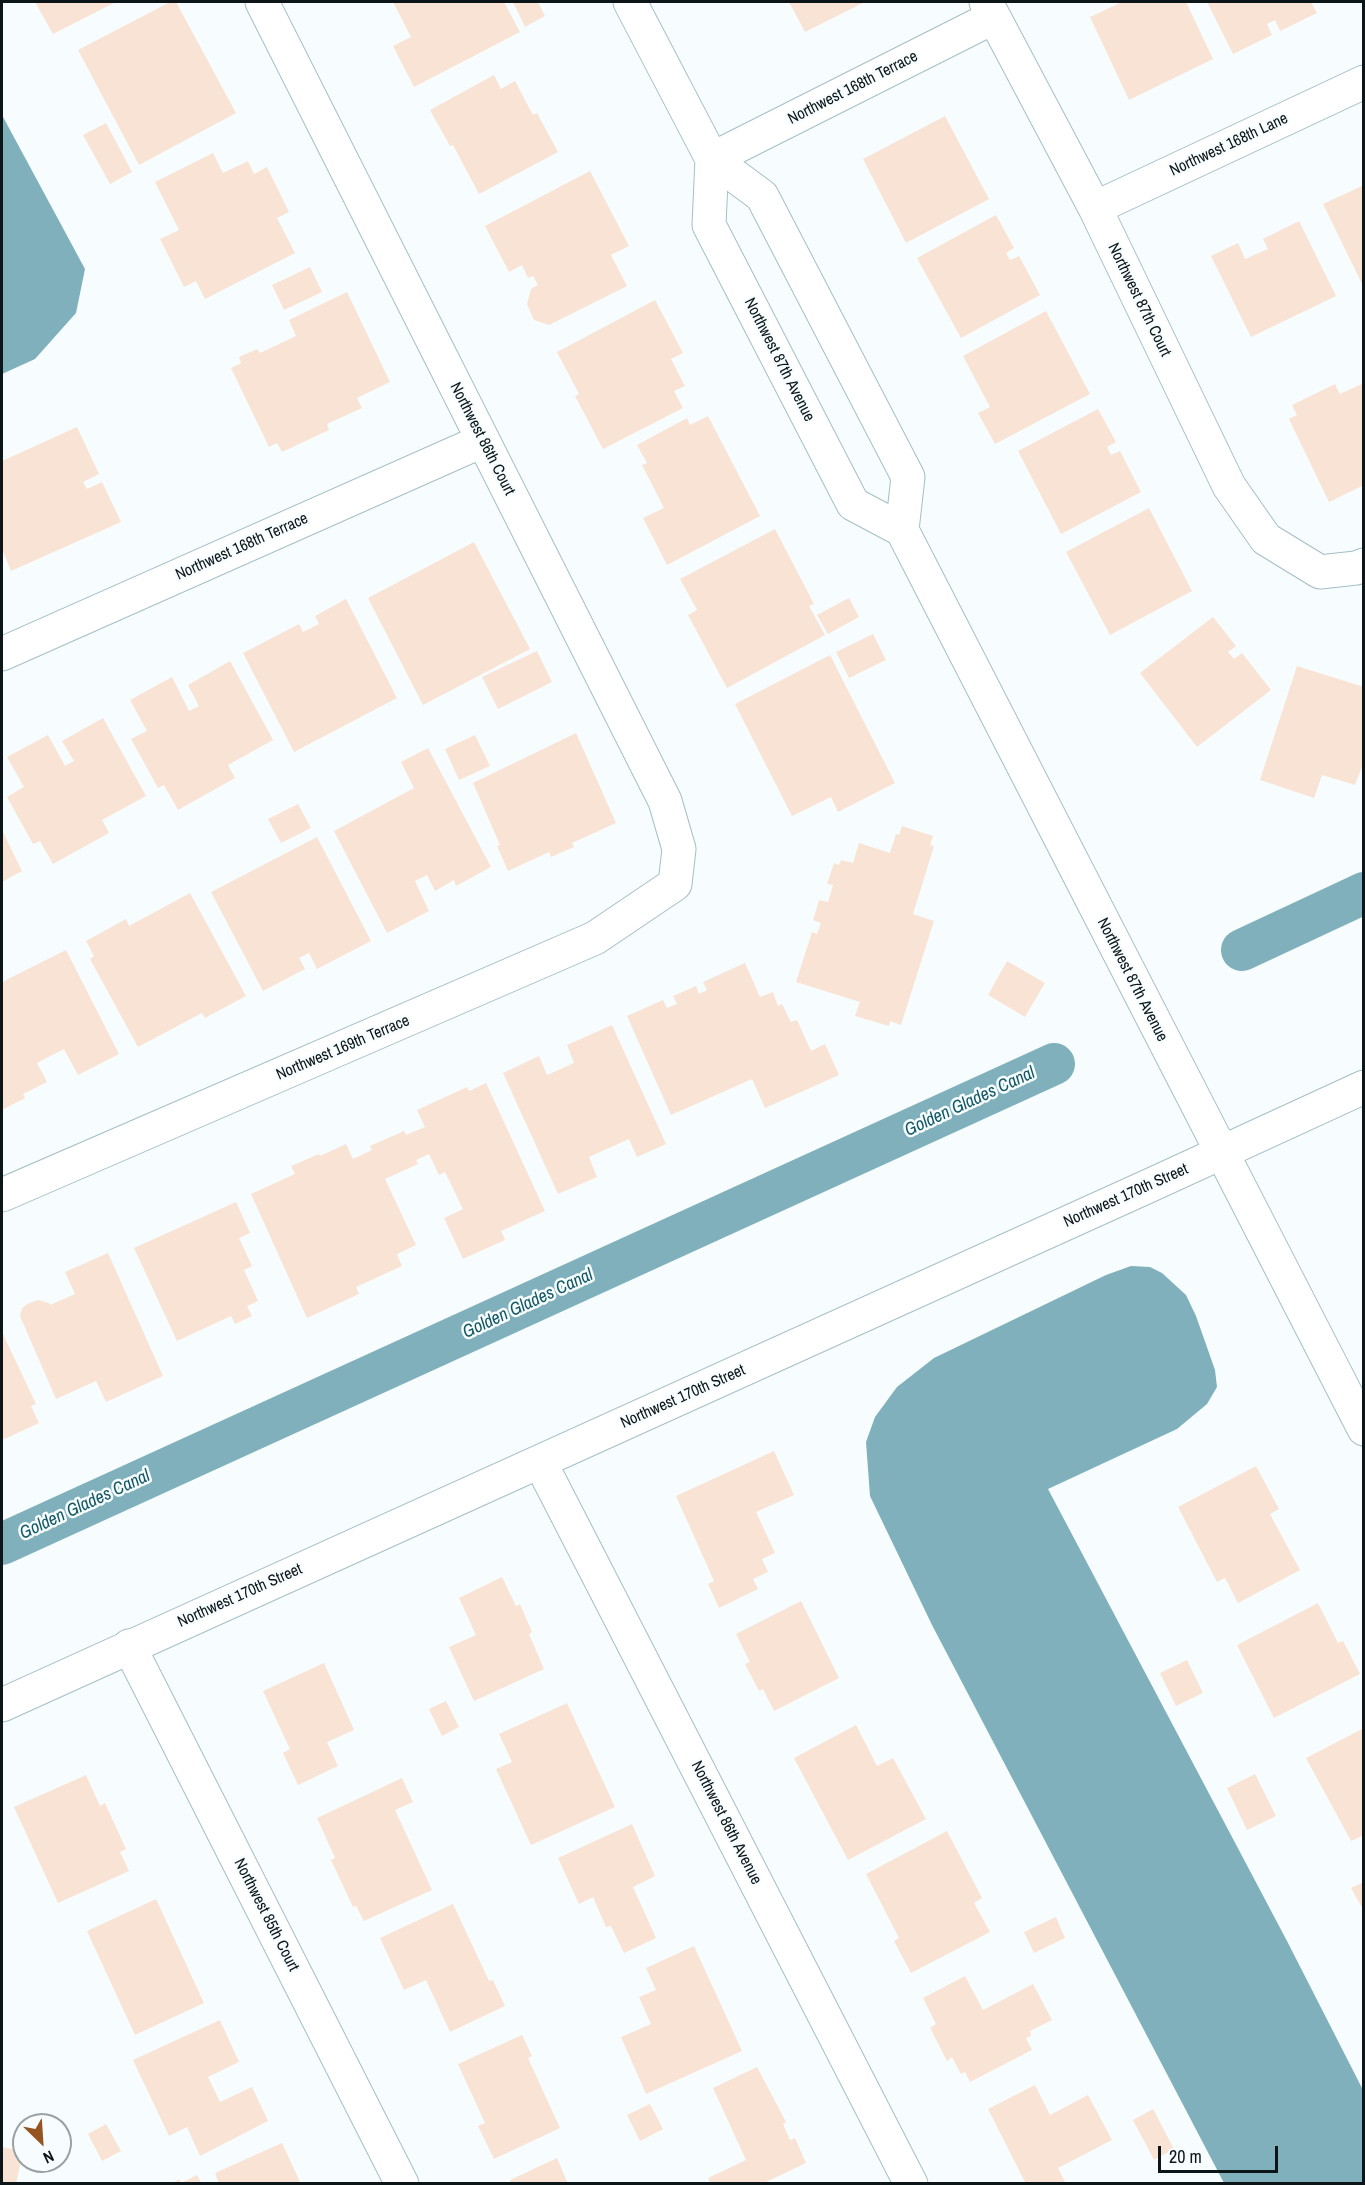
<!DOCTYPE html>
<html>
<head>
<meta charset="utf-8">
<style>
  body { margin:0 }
  #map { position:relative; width:1365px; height:2185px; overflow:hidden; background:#f7fdfe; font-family:"Archivo Narrow",sans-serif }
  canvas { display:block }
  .frame { position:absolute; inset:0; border:3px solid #0c1619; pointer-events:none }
  .north { position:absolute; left:12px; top:2113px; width:60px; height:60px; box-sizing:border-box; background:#f7fdfe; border:2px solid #99a1a2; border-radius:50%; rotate:155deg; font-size:16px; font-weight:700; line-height:24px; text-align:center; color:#0c1619 }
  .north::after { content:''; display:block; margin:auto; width:21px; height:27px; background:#955420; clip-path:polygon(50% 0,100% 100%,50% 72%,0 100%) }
  .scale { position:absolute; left:1158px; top:2146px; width:120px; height:27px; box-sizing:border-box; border:3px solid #0c1619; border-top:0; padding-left:8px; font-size:18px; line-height:21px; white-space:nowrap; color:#0c1619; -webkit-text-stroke:4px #f7fdfe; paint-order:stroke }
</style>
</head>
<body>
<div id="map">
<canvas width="1365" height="2185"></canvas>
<div class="frame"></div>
<div class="north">N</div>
<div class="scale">20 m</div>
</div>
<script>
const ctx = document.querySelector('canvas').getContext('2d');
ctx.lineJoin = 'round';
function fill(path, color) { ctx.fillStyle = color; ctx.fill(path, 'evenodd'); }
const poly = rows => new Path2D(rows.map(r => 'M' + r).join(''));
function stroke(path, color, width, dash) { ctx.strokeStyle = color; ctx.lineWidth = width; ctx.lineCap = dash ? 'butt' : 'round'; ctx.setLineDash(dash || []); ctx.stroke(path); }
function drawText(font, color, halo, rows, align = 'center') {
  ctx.font = font + ' "Archivo Narrow",sans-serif'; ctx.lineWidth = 5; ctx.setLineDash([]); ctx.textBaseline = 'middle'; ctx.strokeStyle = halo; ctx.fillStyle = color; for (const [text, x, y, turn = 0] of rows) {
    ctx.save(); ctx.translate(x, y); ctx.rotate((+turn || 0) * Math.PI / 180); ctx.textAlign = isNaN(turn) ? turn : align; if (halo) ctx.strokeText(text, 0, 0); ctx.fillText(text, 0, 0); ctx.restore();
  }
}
const water = poly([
  [2,115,85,269,76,313,35,359,2,374],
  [1131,1266,1150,1267,1162,1273,1186,1295,1196,1316,1215,1370,1217,1387,1207,1404,1177,1429,1048,1489,1287,1941,1363,2090,1363,2183,1224,2183,932,1625,870,1496,866,1442,875,1417,897,1387,934,1358,1106,1275]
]);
const canal = poly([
  [1242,950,1364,893],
  [2,1544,1054,1064]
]);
const building = poly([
  [35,2,116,2,53,34],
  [170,2,176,2,236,113,139,165,78,50],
  [393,2,504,2,520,32,414,87,393,46,411,37],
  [513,2,538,2,545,16,525,27],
  [789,2,865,2,805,32],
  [1122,2,1186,2,1213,59,1129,100,1090,17],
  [1207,2,1311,2,1317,13,1280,31,1275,20,1267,24,1272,35,1233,54],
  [494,75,501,89,515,81,533,115,537,113,558,152,479,194,453,145,450,146,430,110],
  [945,116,989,199,906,243,863,159],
  [106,123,132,172,110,184,83,135],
  [213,153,223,173,248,161,254,174,267,167,289,212,277,218,295,253,205,299,196,281,184,287,160,239,179,230,155,182],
  [590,171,629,246,611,255,627,286,549,325,534,320,527,304,531,289,538,285,533,276,528,278,522,265,509,272,485,226],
  [1364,185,1364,288,1323,204],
  [996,215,1014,248,1006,253,1010,260,1019,256,1040,295,961,338,917,258],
  [1299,221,1336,296,1251,337,1211,256,1238,243,1245,259,1268,249,1263,239],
  [310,267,322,292,284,310,272,285],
  [347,292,390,382,357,398,362,408,327,424,329,430,282,452,277,443,269,447,231,368,241,363,239,357,257,349,260,353,296,336,289,320],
  [655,300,683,353,671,359,685,386,674,391,683,408,603,449,575,396,579,394,557,352],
  [1046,311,1090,394,995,444,978,413,990,407,963,356],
  [1364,383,1364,485,1329,502,1289,419,1297,415,1292,405,1335,384,1340,394],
  [1098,409,1116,442,1107,447,1111,455,1120,451,1141,492,1061,534,1018,451],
  [708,416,760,516,667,565,643,518,664,508,642,465,647,463,637,445,687,418,690,425],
  [77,427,99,474,83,482,87,489,102,482,121,522,11,571,2,549,2,461],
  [1149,508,1192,591,1110,635,1066,552],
  [775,529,814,604,809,606,825,635,727,688,688,615,697,610,680,579],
  [474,542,530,649,423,705,368,598],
  [849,598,859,617,828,634,817,615],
  [346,599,397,698,294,752,243,653,299,624,303,632,319,624,315,616],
  [1213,617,1236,646,1228,652,1234,659,1242,653,1271,690,1197,747,1140,673],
  [873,634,886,660,849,678,836,652],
  [537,651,552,682,498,709,482,677],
  [830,655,895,783,838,812,831,797,792,816,735,704],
  [230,661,273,740,228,765,235,778,178,810,164,785,158,788,131,739,147,731,130,700,172,677,189,711,199,706,188,685],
  [1297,666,1364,687,1364,761,1355,785,1322,775,1314,798,1260,780],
  [103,718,146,796,102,820,109,833,53,864,40,841,33,844,7,797,24,787,7,757,48,735,65,766,74,761,62,741],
  [576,733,616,823,572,843,574,847,551,857,549,852,508,871,497,846,500,845,473,783],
  [475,735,490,766,459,780,445,749],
  [428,748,491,867,456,886,454,880,435,891,427,875,415,881,429,911,387,933,334,831,414,788,401,762],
  [298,804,311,828,281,843,268,819],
  [902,826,933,836,930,845,934,846,913,914,934,921,901,1025,890,1021,889,1026,855,1016,860,1002,796,982,812,932,817,934,821,923,813,920,819,900,828,902,833,885,827,884,834,863,839,865,841,860,853,863,859,843,890,853,896,834,899,835],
  [2,830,22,871,2,882],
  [317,837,371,941,317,969,309,953,299,958,305,969,263,991,211,892],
  [190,893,246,996,205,1018,202,1013,138,1047,90,959,94,956,86,941,126,919,129,926],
  [66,950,119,1054,78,1075,64,1049,37,1063,47,1082,23,1094,25,1098,2,1110,2,982],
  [1007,961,1045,983,1025,1017,988,995],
  [745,963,760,997,773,992,778,1006,782,1004,791,1022,797,1020,811,1051,825,1044,839,1075,765,1108,752,1079,671,1115,627,1016,663,1000,667,1008,677,1004,673,996,696,986,699,994,707,990,703,982],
  [612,1025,666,1144,637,1157,629,1139,589,1157,597,1177,558,1194,503,1073,539,1056,547,1075,574,1063,567,1045],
  [486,1083,545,1211,501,1231,505,1240,463,1259,444,1218,463,1209,445,1172,439,1175,429,1154,416,1160,418,1164,385,1179,416,1245,397,1254,402,1266,356,1287,359,1294,307,1318,251,1194,295,1174,291,1166,319,1154,320,1156,346,1144,353,1159,372,1150,370,1146,404,1131,406,1135,425,1127,417,1110,467,1087,469,1091],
  [236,1202,250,1233,239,1238,252,1266,244,1270,258,1301,247,1306,252,1316,235,1324,231,1316,177,1341,134,1248],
  [108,1253,163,1376,106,1402,96,1381,56,1399,20,1316,22,1308,29,1303,38,1300,49,1303,50,1305,75,1294,65,1272],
  [2,1332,36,1404,31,1406,39,1423,2,1440],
  [774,1451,794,1495,756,1512,775,1553,762,1559,768,1572,753,1579,758,1589,719,1608,708,1584,714,1581,676,1496],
  [1256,1466,1279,1509,1270,1514,1300,1570,1238,1603,1225,1578,1217,1582,1178,1507],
  [502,1577,516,1606,520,1604,532,1632,529,1634,544,1669,474,1701,449,1647,476,1635,459,1598],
  [801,1601,839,1678,774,1711,763,1689,759,1691,745,1664,750,1662,736,1634],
  [1318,1603,1338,1643,1343,1641,1360,1674,1274,1718,1237,1645],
  [1187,1660,1203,1693,1176,1706,1160,1673],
  [324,1663,354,1730,327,1742,338,1766,298,1785,283,1753,290,1749,263,1691],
  [446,1701,459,1727,442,1736,429,1709],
  [567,1703,615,1807,531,1845,496,1769,512,1762,499,1734],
  [856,1725,877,1766,893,1758,926,1819,848,1860,794,1758],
  [1364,1728,1364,1835,1351,1841,1306,1758],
  [1255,1774,1276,1816,1247,1830,1227,1788],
  [86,1775,100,1806,105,1803,126,1849,120,1852,129,1871,58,1903,14,1807],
  [402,1778,413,1802,395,1810,432,1890,364,1921,356,1906,353,1907,331,1860,335,1858,317,1818],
  [632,1824,655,1876,633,1887,656,1938,624,1953,611,1926,606,1927,593,1897,579,1904,558,1858],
  [947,1831,982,1898,974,1903,990,1932,911,1973,894,1941,899,1938,866,1874],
  [1364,1882,1364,1911,1351,1888],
  [156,1899,204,2003,135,2035,87,1931],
  [453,1904,489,1981,493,1980,505,2006,450,2032,426,1980,404,1990,380,1938],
  [1056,1917,1065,1938,1034,1953,1024,1932],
  [694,1946,742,2051,646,2094,621,2037,651,2024,639,1997,656,1990,646,1968],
  [965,1976,983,2010,1033,1984,1052,2020,1030,2031,1031,2036,1026,2038,1032,2050,970,2082,965,2072,961,2074,952,2057,947,2061,930,2028,936,2024,923,1998],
  [220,2020,239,2062,208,2077,220,2102,252,2087,268,2121,200,2156,187,2127,169,2136,133,2060],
  [522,2035,532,2056,528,2058,560,2128,494,2159,478,2126,485,2123,458,2064],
  [757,2067,786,2122,783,2124,790,2140,795,2138,806,2163,762,2184,711,2184,708,2178,746,2160,713,2088],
  [1035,2085,1050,2115,1088,2095,1112,2140,1058,2168,1066,2184,1026,2184,988,2109],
  [650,2104,663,2129,640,2141,627,2115],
  [1153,2109,1174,2149,1154,2160,1133,2120],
  [106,2124,121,2151,102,2161,88,2134],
  [282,2143,301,2184,219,2184,215,2173],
  [2,2147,23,2151,16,2184,2,2184],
  [557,2158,568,2184,511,2184,510,2180],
  [197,2175,202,2184,171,2184,179,2179,181,2183]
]);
const minor = poly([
  [986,2,1095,208,1229,486,1266,539,1320,572,1356,568,1364,565],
  [712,159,994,17],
  [1095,208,1364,82],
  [2,654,482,441],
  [2,1195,595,938,675,884,679,849,665,801,262,2],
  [540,1462,911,2184],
  [129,1646,402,2184]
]);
const tertiary = poly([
  [630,2,712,159,762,196,908,477,902,530,1364,1429],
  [712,159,709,225,853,504,902,530],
  [2,1705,1153,1184,1364,1087]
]);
const streetNames = [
  ["Northwest 168th Terrace",853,88,-27],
  ["Northwest 168th Lane",1229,145,-25],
  ["Northwest 87th Court",1139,300,64],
  ["Northwest 87th Avenue",779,360,63],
  ["Northwest 86th Court",482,439,63],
  ["Northwest 168th Terrace",242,547,-24],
  ["Northwest 87th Avenue",1132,980,63],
  ["Northwest 169th Terrace",343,1048,-23],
  ["Northwest 170th Street",1126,1196,-24],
  ["Northwest 170th Street",683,1397,-24],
  ["Northwest 170th Street",240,1596,-24],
  ["Northwest 86th Avenue",726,1823,63],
  ["Northwest 85th Court",266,1915,63]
];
const waterNames = [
  ["Golden Glades Canal",970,1102,-25],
  ["Golden Glades Canal",528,1304,-25],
  ["Golden Glades Canal",85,1505,-25]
];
fill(water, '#7fb0bc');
stroke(canal, '#7fb0bc', 42);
fill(building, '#f9e3d4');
stroke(minor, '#a4bfc6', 35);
stroke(tertiary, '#a4bfc6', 35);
stroke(minor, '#fff', 33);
stroke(tertiary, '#fff', 33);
drawText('16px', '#0c1619', '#f7fdfe', streetNames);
drawText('italic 18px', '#125764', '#f7fdfe', waterNames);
</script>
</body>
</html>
